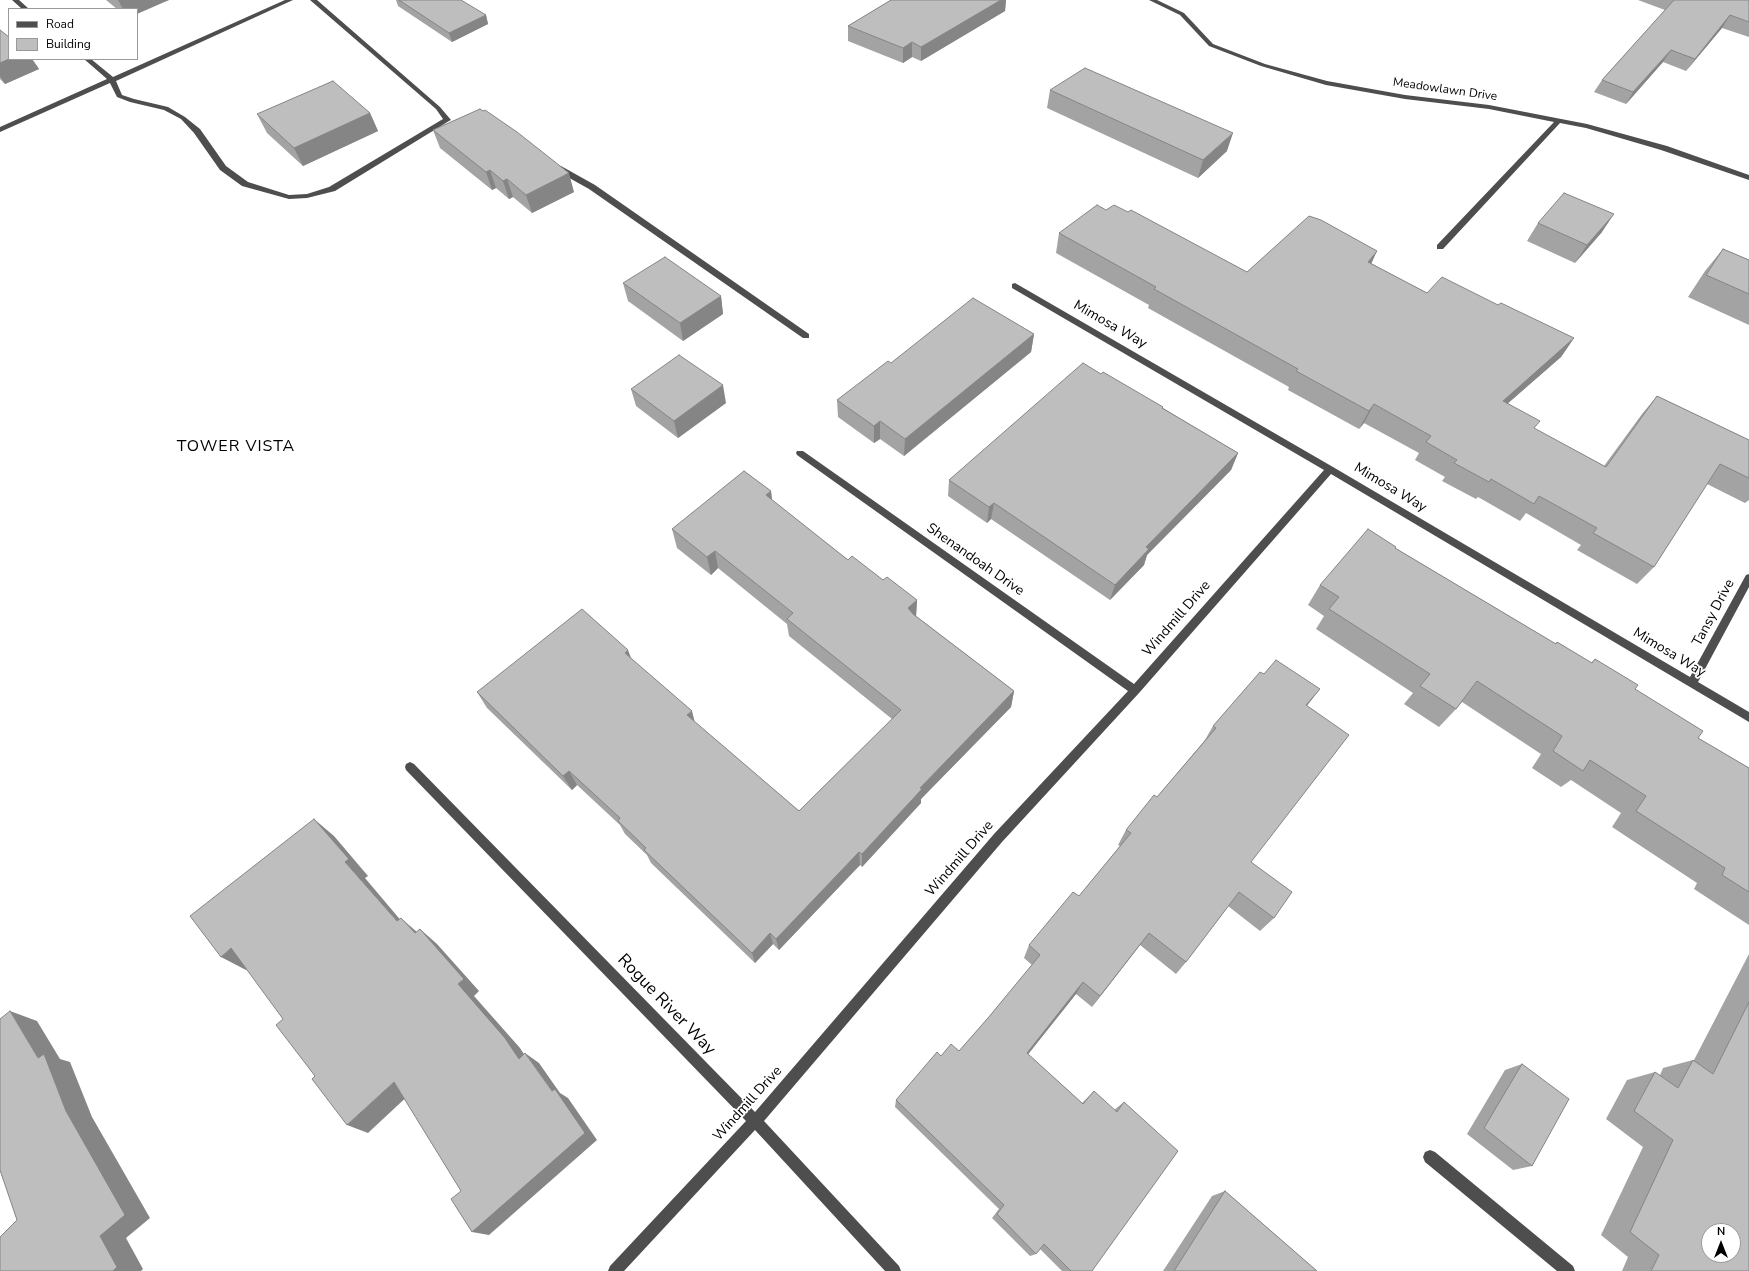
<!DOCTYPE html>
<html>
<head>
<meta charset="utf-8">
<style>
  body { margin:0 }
  #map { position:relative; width:1749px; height:1271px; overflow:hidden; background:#fff; font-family:"Nunito Sans",sans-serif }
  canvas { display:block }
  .legend { position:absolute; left:8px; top:8px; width:130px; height:52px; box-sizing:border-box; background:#fff; border:1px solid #999; margin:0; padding:5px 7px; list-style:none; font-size:12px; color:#000 }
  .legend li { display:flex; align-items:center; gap:8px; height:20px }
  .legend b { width:20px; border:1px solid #999 }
  .north { position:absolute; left:1701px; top:1223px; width:40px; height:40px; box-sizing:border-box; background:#fff; border:1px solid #999; border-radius:50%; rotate:0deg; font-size:11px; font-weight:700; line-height:16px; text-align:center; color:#000 }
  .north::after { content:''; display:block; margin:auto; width:14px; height:18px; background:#000; clip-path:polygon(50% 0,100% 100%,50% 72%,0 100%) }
</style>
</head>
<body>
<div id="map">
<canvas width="1749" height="1271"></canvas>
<ul class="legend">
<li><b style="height:5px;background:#4e4e4e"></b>Road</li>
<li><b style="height:11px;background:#bebebe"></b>Building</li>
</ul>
<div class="north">N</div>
</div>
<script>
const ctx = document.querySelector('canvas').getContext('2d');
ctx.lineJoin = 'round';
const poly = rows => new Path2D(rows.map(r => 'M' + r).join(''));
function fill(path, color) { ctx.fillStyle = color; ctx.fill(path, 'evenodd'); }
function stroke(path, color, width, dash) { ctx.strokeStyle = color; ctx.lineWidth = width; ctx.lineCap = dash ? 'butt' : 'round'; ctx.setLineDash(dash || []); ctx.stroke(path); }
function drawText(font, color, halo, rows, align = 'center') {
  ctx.font = font + ' "Nunito Sans",sans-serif'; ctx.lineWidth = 3.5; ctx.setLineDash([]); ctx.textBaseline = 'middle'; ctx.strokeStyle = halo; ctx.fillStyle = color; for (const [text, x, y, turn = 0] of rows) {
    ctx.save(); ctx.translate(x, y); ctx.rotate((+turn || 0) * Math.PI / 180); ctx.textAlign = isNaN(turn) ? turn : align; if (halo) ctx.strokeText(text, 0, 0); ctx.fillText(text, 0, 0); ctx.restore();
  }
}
const minor = poly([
  [12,0,19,0,29,9,22,9,12,0],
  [285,0,293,0,116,81,122,95,134,99,168,107,185,117,200,129,226,166,248,182,289,195,307,194,329,187,443,119,436,109,310,0,317,0,440,107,451,120,449,121,335,191,307,198,289,199,242,186,220,170,194,133,181,119,164,110,130,102,117,97,110,83,0,132,0,127,107,79,84,59,91,59,113,77,285,0],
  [1149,0,1157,0,1184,13,1213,44,1265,64,1327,81,1405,95,1489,105,1587,124,1667,146,1749,175,1749,180,1661,150,1586,128,1560,123,1443,249,1437,249,1437,245,1554,122,1489,109,1405,99,1326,85,1261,66,1209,46,1180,15,1149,0],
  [555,166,561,166,595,185,809,334,809,338,803,338,589,189,555,170,555,166],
  [1015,283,1333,467,1690,677,1746,575,1749,574,1749,587,1698,682,1749,712,1749,722,1331,474,1139,693,1002,842,764,1121,899,1266,901,1271,885,1271,755,1130,624,1271,608,1271,610,1266,746,1121,406,770,405,767,406,764,410,762,414,764,755,1112,994,834,1128,691,797,455,796,453,797,451,803,451,1134,684,1324,470,1012,288,1012,284,1015,283],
  [1430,1150,1435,1152,1573,1266,1575,1271,1557,1271,1425,1162,1423,1157,1425,1152,1430,1150]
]);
const wall = poly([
  [106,0,169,0,137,9,117,9],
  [396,0,399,0,486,15,488,24,452,42,398,6],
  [891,0,1006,0,1005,11,921,61,912,57,903,63,848,41,848,26],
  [1638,0,1749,0,1749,37,1722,28,1686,71,1663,62,1626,104,1594,92,1602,80,1665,10],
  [0,30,9,59,32,59,39,69,5,84,0,79],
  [1050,90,1227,151,1198,178,1047,108],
  [370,113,378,131,303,166,267,133,257,114],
  [433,130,574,192,532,213,513,197,509,199,496,188,492,190,440,148],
  [1106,210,1128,212,1247,272,1372,264,1427,293,1498,305,1574,338,1561,357,1508,403,1534,429,1604,466,1642,414,1657,396,1749,440,1749,500,1745,503,1707,484,1654,567,1637,584,1577,550,1581,545,1526,513,1520,521,1478,497,1476,499,1442,481,1445,477,1415,460,1419,453,1364,423,1359,429,1288,390,1289,387,1148,308,1149,305,1056,253,1059,233],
  [1538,223,1602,232,1575,263,1527,241],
  [1723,249,1749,260,1749,325,1688,297,1705,271],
  [623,283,721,296,723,314,683,341,628,301],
  [1034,334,1031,352,904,456,880,439,874,443,838,417,837,400,891,363],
  [1101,374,1163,408,1238,453,1231,470,1147,555,1144,565,1110,600,991,519,987,523,948,496,949,480],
  [631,389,726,403,678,438,636,406],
  [771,491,772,500,848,560,917,600,916,616,1014,691,1011,707,921,799,921,803,862,867,860,865,779,950,773,944,755,963,651,863,647,855,625,834,620,825,577,785,572,790,487,708,477,692,632,659,695,722,799,811,892,719,789,636,787,624,718,568,711,575,677,548,672,529],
  [1395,548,1556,644,1557,642,1591,663,1595,659,1698,738,1749,768,1749,925,1694,889,1697,883,1612,827,1621,813,1571,780,1561,787,1532,768,1541,754,1462,702,1456,709,1439,727,1404,704,1413,693,1316,629,1324,616,1308,605,1320,585],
  [1307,706,1251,862,1274,918,1260,931,1228,906,1186,962,1176,974,1140,945,1092,1007,1076,994,1028,1054,1082,1103,1094,1091,1114,1110,1124,1102,1092,1271,1062,1271,1040,1249,1036,1254,1030,1256,992,1218,999,1209,895,1107,896,1100,941,1056,959,1051,988,1018,1032,965,1024,958,1029,945,1079,896,1120,846,1118,845,1126,830,1157,797,1205,740,1213,726],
  [1749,954,1749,1271,1622,1271,1628,1257,1601,1235,1643,1147,1606,1119,1627,1080,1655,1072,1660,1075,1663,1068,1693,1060,1694,1060],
  [1522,1064,1532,1166,1513,1170,1467,1134,1505,1070],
  [1225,1191,1317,1271,1163,1271,1212,1196]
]);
const shadedWall = poly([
  [118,0,169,0,137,14,137,9,123,9],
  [1001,0,1006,0,1005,11,921,61,921,47],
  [486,15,488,24,452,42,449,33],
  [1730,15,1722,28,1686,71,1695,59],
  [912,42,912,57,903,63,903,48],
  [1671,50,1663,62,1626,104,1633,92],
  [9,59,32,59,39,69,5,84,0,76,0,63],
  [370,113,378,131,303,166,294,148],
  [1233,133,1227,151,1198,178,1203,160],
  [490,170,496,188,492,190,486,172],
  [569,173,574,192,532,213,526,195],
  [507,179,513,197,509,199,503,181],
  [1614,214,1602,232,1575,263,1587,245],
  [1377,251,1368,271,1368,262],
  [721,296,723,314,683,341,680,323],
  [1034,334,1031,352,904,456,905,439],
  [1574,338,1561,357,1490,419,1503,401],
  [723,385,726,403,678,438,674,421],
  [1374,404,1364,423,1359,429,1369,411],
  [880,421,880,439,874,443,874,426],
  [1238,453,1231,470,1147,555,1144,565,1110,600,1115,585,1146,547],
  [771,491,773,510,766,495],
  [994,503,991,519,987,523,989,507],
  [715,551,718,568,711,575,707,557],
  [917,600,916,617,908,608],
  [628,650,634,666,625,653],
  [1320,689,1306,707,1306,705],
  [1014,691,1011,707,921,799,921,803,862,867,862,854,920,788],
  [692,711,696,727,687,715],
  [569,771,577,785,572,790,563,776],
  [314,819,334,836,368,876,365,878,414,936,397,921,345,862],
  [859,852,860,865,779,950,776,939],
  [401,918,418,933,415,933],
  [420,929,437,944,479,991,474,996,520,1048,533,1068,519,1059,458,984],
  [770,933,773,944,755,963,752,953],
  [1149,933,1140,945,1092,1007,1100,996],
  [231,948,255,962,246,970,221,957],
  [1083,982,1076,994,1022,1062,1027,1053],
  [10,1011,37,1021,60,1059,70,1062,92,1117,150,1218,126,1238,143,1269,141,1271,113,1271,100,1236,38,1058],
  [525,1053,539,1063,560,1093,568,1098,597,1140,489,1235,472,1232,552,1091],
  [394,1082,413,1091,368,1133,347,1125]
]);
const building = poly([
  [399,0,461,0,486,15,449,33,399,0],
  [891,0,1001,0,921,47,912,42,903,48,848,26,891,0],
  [1674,0,1749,0,1749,22,1730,15,1695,59,1671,50,1633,92,1602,80,1674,0],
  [0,30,9,37,9,59,0,63,0,30],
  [1085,68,1233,133,1203,160,1050,90,1085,68],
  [333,81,370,113,294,148,257,114,333,81],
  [480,109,483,111,485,110,517,132,569,173,526,195,507,179,503,181,490,170,486,172,433,130,480,109],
  [1564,193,1614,214,1587,245,1538,223,1564,193],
  [1097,205,1106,210,1114,205,1128,212,1131,210,1247,272,1309,216,1321,220,1377,251,1368,262,1427,293,1442,277,1498,305,1501,303,1574,338,1503,401,1540,421,1534,428,1606,467,1657,396,1749,440,1749,478,1720,464,1654,567,1593,533,1597,528,1539,496,1534,504,1491,479,1489,482,1454,463,1457,460,1426,442,1431,436,1374,404,1369,411,1296,371,1298,369,1154,289,1156,287,1059,233,1097,205],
  [1723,249,1749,260,1749,294,1706,275,1723,249],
  [665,257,721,296,680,323,623,283,665,257],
  [973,298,1034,334,905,439,880,421,874,426,837,400,888,361,891,363,973,298],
  [679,355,723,385,674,421,631,389,679,355],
  [1083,363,1101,374,1103,372,1163,407,1162,408,1238,453,1146,547,1149,549,1115,585,994,503,989,507,949,480,1083,363],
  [744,471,771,491,766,495,848,560,852,556,883,580,887,577,917,600,908,608,913,614,1014,691,920,788,922,789,862,854,859,852,776,939,770,933,752,953,644,850,646,848,618,821,620,818,569,771,563,776,477,692,582,609,628,650,625,653,692,711,687,715,799,811,901,710,787,619,793,613,715,551,707,557,672,529,744,471],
  [1368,529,1396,547,1395,548,1556,644,1557,642,1592,663,1595,659,1638,685,1635,689,1703,731,1698,738,1749,768,1749,892,1722,875,1725,868,1636,811,1646,796,1590,760,1583,771,1553,751,1562,736,1477,681,1456,709,1420,686,1430,674,1329,609,1339,597,1320,585,1368,529],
  [1276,660,1320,689,1306,705,1349,735,1251,862,1292,892,1274,918,1239,892,1186,962,1149,933,1100,996,1083,982,1027,1053,1083,1104,1094,1091,1117,1112,1124,1102,1178,1151,1092,1271,1071,1271,1044,1244,1036,1254,997,1214,1004,1205,896,1100,937,1052,941,1056,951,1044,959,1051,988,1018,1040,955,1029,945,1073,892,1079,896,1131,833,1126,830,1154,795,1157,797,1216,728,1213,726,1260,672,1264,674,1276,660],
  [314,819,349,859,345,862,397,921,401,918,415,933,420,929,464,979,458,984,505,1038,519,1059,525,1053,552,1091,555,1089,585,1133,472,1232,451,1199,461,1191,394,1082,347,1125,312,1079,315,1076,276,1025,283,1019,231,948,221,957,190,916,314,819],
  [1749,1002,1749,1271,1651,1271,1659,1255,1630,1232,1673,1140,1634,1111,1655,1072,1678,1088,1693,1060,1713,1074,1749,1002],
  [1709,1231,1733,1231,1733,1255,1709,1255,1709,1231],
  [10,1011,38,1058,44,1054,66,1111,125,1215,100,1236,117,1267,113,1271,0,1271,0,1237,17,1220,0,1170,0,1019,10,1011],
  [1522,1064,1569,1099,1532,1166,1484,1128,1522,1064],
  [1225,1191,1317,1271,1174,1271,1225,1191]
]);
const farStreetnames = [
  ["Meadowlawn Drive",1445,90,8]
];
const streetNames = [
  ["Mimosa Way",1110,325,30],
  ["Mimosa Way",1390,488,31],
  ["Shenandoah Drive",975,560,35],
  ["Tansy Drive",1714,613,-62],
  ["Windmill Drive",1177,619,-49],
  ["Mimosa Way",1669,653,31],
  ["Windmill Drive",960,859,-49],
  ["Windmill Drive",748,1104,-48]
];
const quarterNames = [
  ["TOWER VISTA",236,447]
];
const nearStreetnames = [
  ["Rogue River Way",666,1005,46]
];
fill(minor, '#4e4e4e');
fill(wall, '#a3a3a3');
fill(shadedWall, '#858585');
fill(building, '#bebebe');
stroke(building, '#858585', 1);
drawText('12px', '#000', '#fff', farStreetnames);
drawText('14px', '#000', '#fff', streetNames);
ctx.letterSpacing = '1px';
drawText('16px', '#000', '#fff', quarterNames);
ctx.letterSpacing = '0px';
drawText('17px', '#000', '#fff', nearStreetnames);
</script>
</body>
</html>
